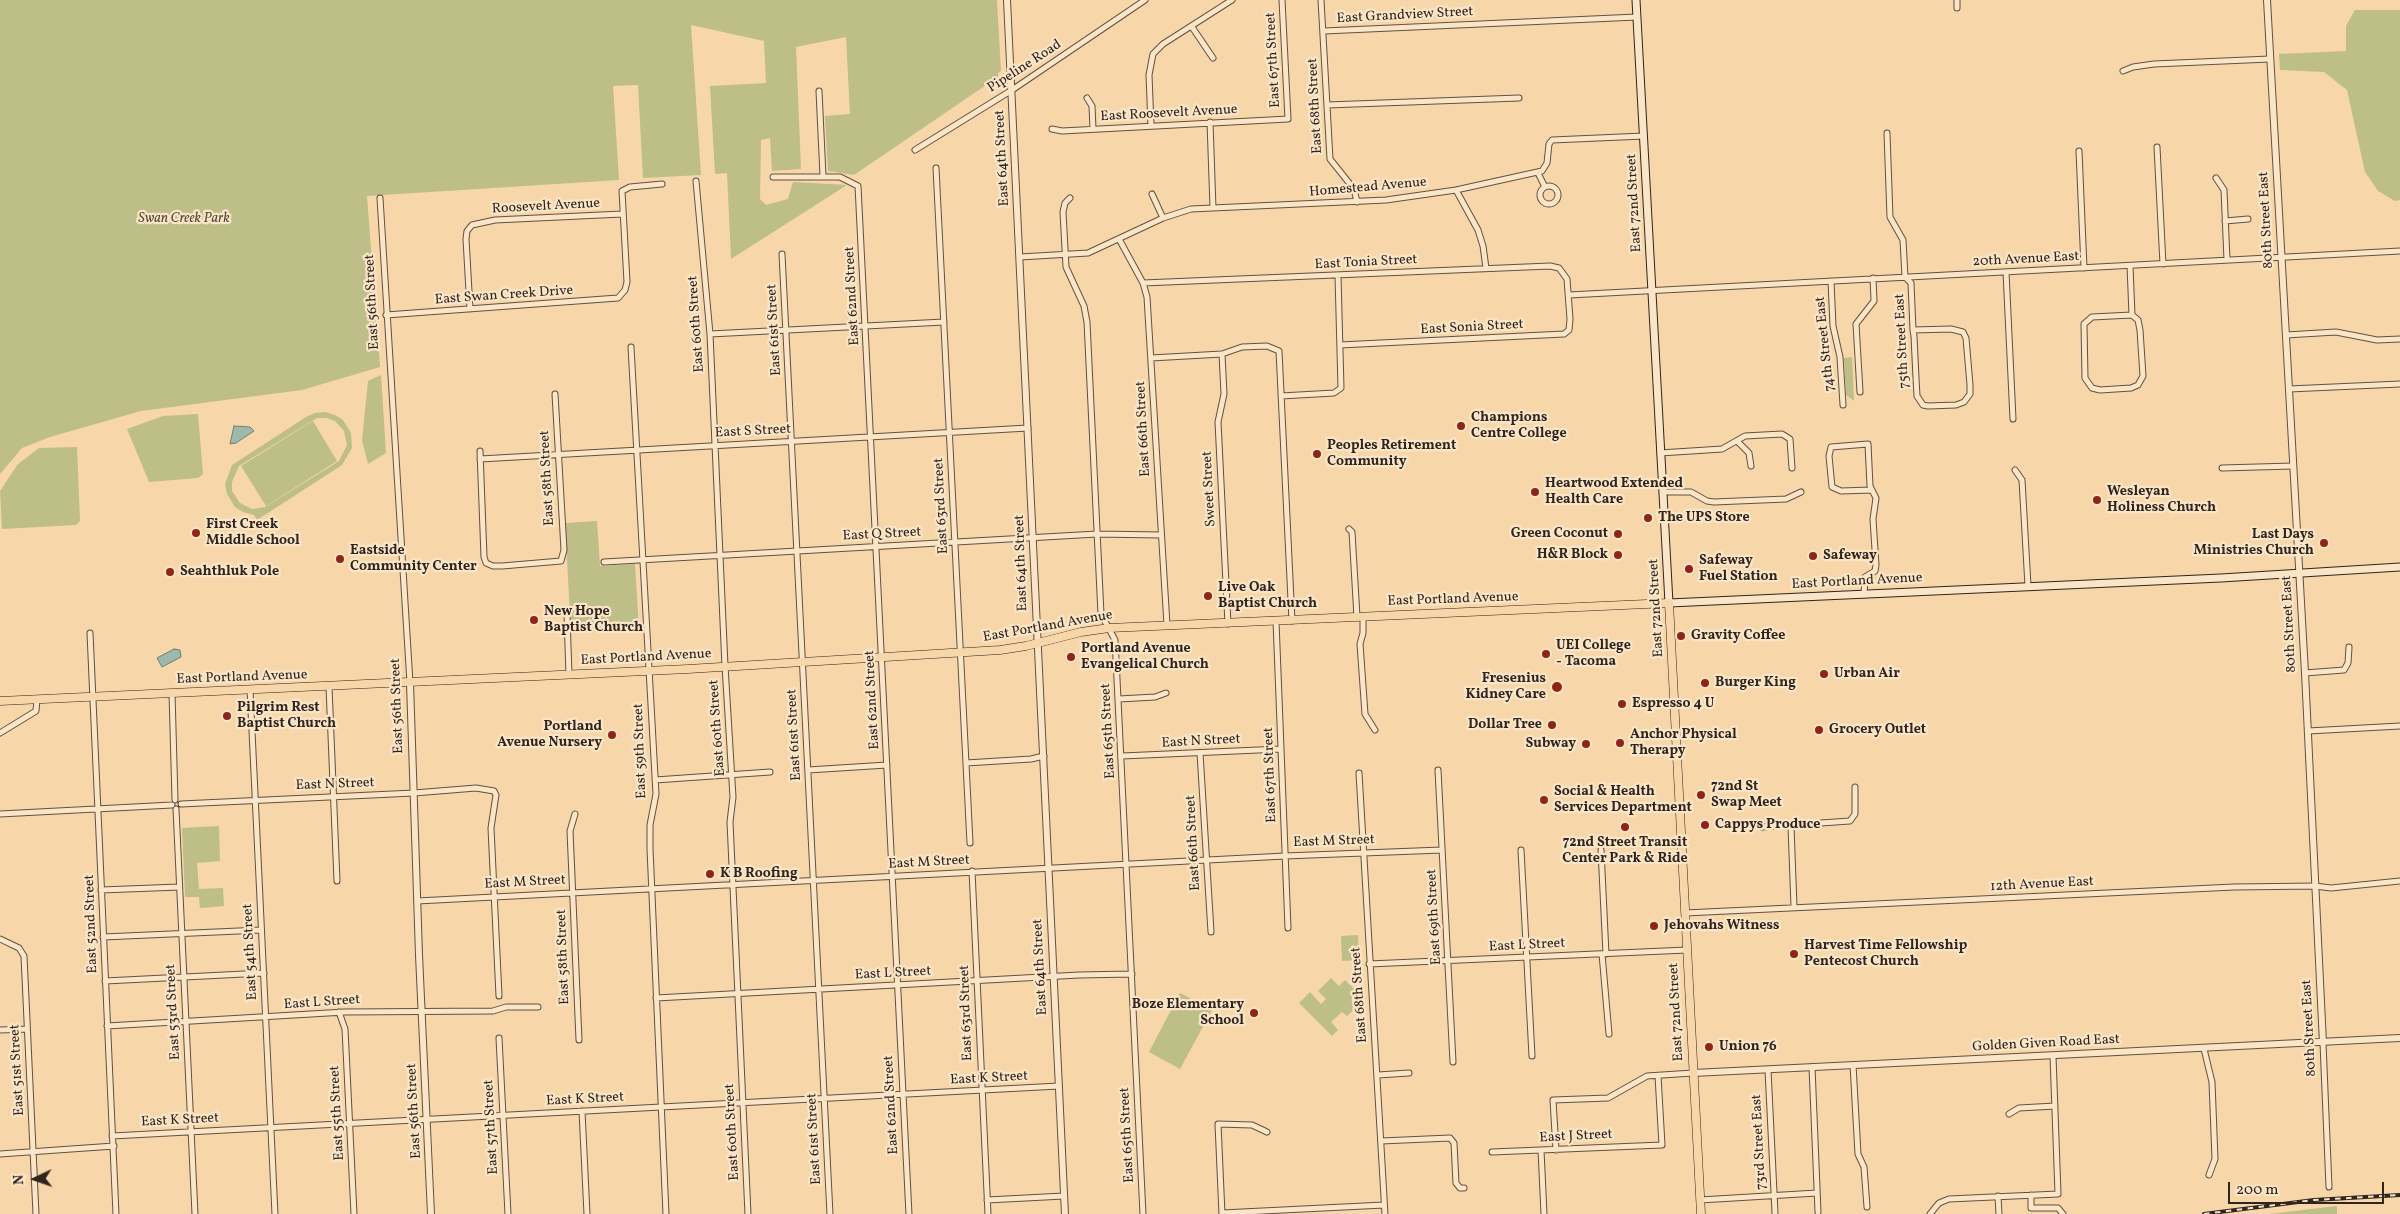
<!DOCTYPE html>
<html>
<head>
<meta charset="utf-8">
<style>
  body { margin:0 }
  #map { position:relative; width:2400px; height:1214px; overflow:hidden; background:#f7d7a9; font-family:Vollkorn,serif }
  canvas { display:block }
  .north { position:absolute; left:10px; top:1154px; width:50px; height:50px; -webkit-text-stroke:4px #fae5c7; paint-order:stroke; rotate:267deg; font-size:14px; font-weight:700; line-height:20px; text-align:center; color:#30241f }
  .north::after { content:''; display:block; margin:auto; width:18px; height:22px; background:#30241f; clip-path:polygon(50% 0,100% 100%,50% 72%,0 100%) }
  .scale { position:absolute; left:2228px; top:1182px; width:156px; height:22px; box-sizing:border-box; border:2px solid #30241f; border-top:0; padding-left:6px; font-size:15px; line-height:18px; white-space:nowrap; color:#30241f; -webkit-text-stroke:4px #fae5c7; paint-order:stroke }
</style>
</head>
<body>
<div id="map">
<canvas width="2400" height="1214"></canvas>
<div class="north">N</div>
<div class="scale">200 m</div>
</div>
<script>
const ctx = document.querySelector('canvas').getContext('2d');
ctx.lineJoin = 'round';
function fill(path, color) { ctx.fillStyle = color; ctx.fill(path, 'evenodd'); }
const poly = rows => new Path2D(rows.map(r => 'M' + r).join(''));
function stroke(path, color, width, dash) { ctx.strokeStyle = color; ctx.lineWidth = width; ctx.lineCap = dash ? 'butt' : 'round'; ctx.setLineDash(dash || []); ctx.stroke(path); }
function drawText(font, color, halo, rows, align = 'center') {
  ctx.font = font + ' Vollkorn,serif'; ctx.lineWidth = 4.5; ctx.setLineDash([]); ctx.textBaseline = 'middle'; ctx.strokeStyle = halo; ctx.fillStyle = color; for (const [text, x, y, turn = 0] of rows) {
    ctx.save(); ctx.translate(x, y); ctx.rotate((+turn || 0) * Math.PI / 180); ctx.textAlign = isNaN(turn) ? turn : align; if (halo) ctx.strokeText(text, 0, 0); ctx.fillText(text, 0, 0); ctx.restore();
  }
}
const green = poly([
  [0,0,997,0,1001,71,998,73,998,77,854,175,828,171,825,116,850,114,846,37,796,47,801,169,772,171,770,138,761,140,760,199,766,205,788,199,793,182,847,185,731,259,727,173,715,174,710,86,766,83,764,41,691,25,701,175,643,178,638,85,613,86,619,180,367,196,380,367,302,390,141,411,50,437,22,448,0,474],
  [2355,10,2400,10,2400,200,2395,201,2378,191,2365,172,2347,90,2324,72,2280,70,2279,54,2346,51,2346,26],
  [1852,357,1854,401,1846,395,1844,358],
  [381,375,386,453,368,464,362,440,368,381],
  [325,412,335,415,343,420,351,433,352,448,342,465,257,520,254,515,243,512,235,507,227,494,225,484,232,465,306,417,315,413],
  [317,418,326,418,335,421,344,431,347,445,339,461,265,507,252,509,240,503,232,491,232,482,239,466],
  [198,414,203,474,198,478,149,482,127,429,163,416],
  [313,421,337,461,266,506,241,466],
  [77,447,80,521,76,525,2,529,0,491,18,464,39,448],
  [597,521,600,566,635,564,639,629,571,633,565,523],
  [219,826,220,861,197,863,199,889,223,888,224,906,200,908,199,897,185,897,182,828],
  [1358,935,1359,960,1342,961,1341,936],
  [1331,978,1339,986,1345,980,1358,993,1351,1000,1357,1007,1347,1016,1342,1012,1331,1022,1338,1030,1332,1036,1299,1003,1310,992,1321,1004,1326,999,1318,991],
  [1180,993,1212,1010,1180,1069,1149,1052],
  [2337,1206,2337,1214,2269,1214]
]);
const water = poly([
  [234,426,250,427,254,431,236,443,230,444,234,426],
  [174,649,180,650,181,657,162,667,157,658,174,649]
]);
const minor = poly([
  [1321,0,1330,159,1354,189,1357,202],
  [1957,0,1957,8],
  [1192,27,1213,58],
  [1324,31,1637,17],
  [2123,71,2133,67,2154,64,2270,59],
  [819,91,823,176],
  [1087,98,1092,106,1093,129],
  [1327,105,1519,98],
  [1210,122,1213,208],
  [1151,125,1149,75,1153,54,1163,44,1232,0],
  [1052,129,1062,131,1288,119,1282,0],
  [1887,133,1890,217,1903,240,1905,277,1911,283,1913,330,1914,336,1916,378,1917,396,1923,405,1928,406,1956,405,1964,402,1970,394,1970,385,1966,338,1963,332,1951,329,1913,330],
  [2157,147,2163,264],
  [915,150,1012,90,1145,0],
  [2079,151,2084,268],
  [936,168,970,843],
  [1538,173,1545,187],
  [773,177,840,177,858,186,909,1214],
  [2216,178,2224,190,2227,260],
  [696,181,710,334,725,666,733,797,730,822,748,1214],
  '1540 195a9 9 0 1 1 18 0a9 9 0 1 1-18 0Z',
  [1456,190,1478,230,1483,246,1486,268],
  [1152,194,1163,218],
  [380,198,410,683],
  [1070,198,1065,203,1063,212,1066,267,1084,306,1087,322,1101,614,1115,640,1117,679,1143,1214],
  [2225,221,2248,219],
  [1119,239,1143,283,1147,297,1167,625],
  [782,254,830,1214],
  [1020,257,1088,253,1163,218,1191,209,1386,200,1456,190,1542,171,1547,163,1549,144,1552,140,1644,136],
  [2130,266,2132,315,2138,320,2140,330,2143,376,2138,385,2131,388,2100,390,2092,388,2085,378,2084,324,2092,317,2132,315],
  [2006,272,2013,419],
  [1831,281,1833,326,1840,357,1843,405],
  [1143,283,1550,266,1559,268,1567,279,1570,319,1569,330,1564,334,1340,345],
  [1569,295,2400,251],
  [470,309,466,239,467,231,472,225,495,220,622,214],
  [386,315,618,298,625,290,627,282,622,191,630,187,662,184],
  [710,334,944,322],
  [2286,335,2336,332,2377,340,2400,339],
  [631,347,656,794,650,825,650,849,666,1214],
  [1222,354,1224,394,1218,422,1228,624],
  [1151,358,1222,354,1242,347,1267,346,1279,351,1292,621],
  [2289,389,2400,384],
  [1860,392,1856,324,1874,301,1873,278],
  [1281,396,1334,393,1341,388,1338,276],
  [1737,441,1749,453,1751,466],
  [480,451,484,557,486,563,493,566,502,566,561,561,564,550,555,394],
  [1660,453,1722,449,1745,436,1782,434,1790,439,1792,468],
  [480,459,1028,428],
  [2222,468,2293,466],
  [2015,470,2022,480,2028,586],
  [1663,492,1691,492,1707,501,1714,502,1786,499,1801,492],
  [1349,529,1352,532,1357,617],
  [604,562,1097,534,1161,535],
  [1864,595,1865,577,1875,571,1876,565,1873,519,1876,498,1870,486,1868,444,1831,447,1829,456,1832,487,1841,491,1871,490],
  [567,616,569,675],
  [1363,617,1363,633,1360,644,1365,714,1375,730],
  [1276,621,1288,928],
  [90,633,116,1214],
  [2305,673,2344,670,2348,663,2349,647],
  [329,687,337,881],
  [250,689,275,1214],
  [172,693,175,800],
  [1119,699,1155,697,1166,693],
  [2308,731,2400,726],
  [0,733,36,711,37,700],
  [1200,753,1211,932],
  [1122,756,1281,749],
  [966,763,1031,759,1044,756],
  [808,770,887,765],
  [1438,770,1453,1062],
  [1359,773,1385,1214],
  [655,780,770,772],
  [181,804,414,793,476,788,494,791,496,795,491,828,499,996],
  [176,809,195,1214],
  [0,814,172,805],
  [575,814,570,831,579,1040],
  [1791,826,1794,907],
  [1762,827,1850,821,1855,814,1855,787],
  [1521,850,1532,1056],
  [1601,850,1606,954],
  [972,871,988,1214],
  [101,890,179,887],
  [417,901,1285,856,1442,850],
  [1685,913,2234,887,2315,886,2331,888,2400,881],
  [103,937,261,930],
  [0,939,19,948,24,956,36,1214],
  [1602,954,1609,1034],
  [1369,964,1687,950],
  [105,981,264,973],
  [656,998,1079,975,1132,974],
  [339,1012,345,1029,354,1214],
  [107,1026,345,1012,493,1011,506,1007,538,1007],
  [0,1030,27,1029],
  [499,1038,508,1214],
  [2323,1043,2329,1187],
  [2204,1049,2212,1082,2215,1159,2209,1175],
  [1853,1065,1858,1154,1864,1167,1867,1207],
  [1812,1067,1818,1212],
  [1768,1070,1775,1213],
  [1378,1075,1409,1073],
  [582,1111,587,1214],
  [2009,1114,2019,1108,2055,1106],
  [112,1136,1059,1086],
  [1381,1141,1450,1138,1454,1143,1456,1183,1460,1188,1464,1188],
  [1541,1150,1544,1214],
  [1556,1150,1553,1100,1608,1098,1647,1076,1693,1073],
  [1492,1152,1662,1145,1658,1076],
  [0,1154,114,1146],
  [2031,1195,2031,1208,2058,1208,2063,1214],
  [1998,1196,1999,1214],
  [987,1200,1064,1196],
  [1700,1200,1817,1193],
  [1222,1213,1384,1205],
  [1222,1214,1218,1124,1252,1125,1267,1132],
  [1930,1214,1939,1203,1949,1199,2058,1194,2053,1056]
]);
const tertiary = poly([
  [1007,0,1065,1214],
  [2267,0,2305,673,2323,1043],
  [410,683,419,955,431,1214],
  [1693,1073,2400,1038]
]);
const secondary = poly([
  [1636,0,1669,603,2221,578,2400,567]
]);
const primary = poly([
  [0,701,688,669,1000,650,1026,646,1081,632,1109,628,1669,603,1701,1214]
]);
const rail = poly([
  [2204,1214,2314,1200,2400,1195]
]);
const markers = [
  [1461,426,5,"#8f2418"],
  [1317,454,5,"#8f2418"],
  [1535,492,5,"#8f2418"],
  [2097,500,5,"#8f2418"],
  [1648,518,5,"#8f2418"],
  [196,533,5,"#8f2418"],
  [1618,534,5,"#8f2418"],
  [2324,543,5,"#8f2418"],
  [1618,555,5,"#8f2418"],
  [1813,556,5,"#8f2418"],
  [340,559,5,"#8f2418"],
  [1689,569,5,"#8f2418"],
  [170,572,5,"#8f2418"],
  [1208,596,5,"#8f2418"],
  [534,620,5,"#8f2418"],
  [1681,636,5,"#8f2418"],
  [1546,654,5,"#8f2418"],
  [1071,657,5,"#8f2418"],
  [1824,674,5,"#8f2418"],
  [1705,683,5,"#8f2418"],
  [1557,687,6,"#8f2418"],
  [1622,704,5,"#8f2418"],
  [227,716,5,"#8f2418"],
  [1552,725,5,"#8f2418"],
  [1819,730,5,"#8f2418"],
  [612,735,5,"#8f2418"],
  [1620,743,5,"#8f2418"],
  [1586,744,5,"#8f2418"],
  [1701,795,5,"#8f2418"],
  [1544,800,5,"#8f2418"],
  [1705,825,5,"#8f2418"],
  [1625,827,5,"#8f2418"],
  [710,874,5,"#8f2418"],
  [1654,926,5,"#8f2418"],
  [1794,954,5,"#8f2418"],
  [1254,1013,5,"#8f2418"],
  [1709,1047,5,"#8f2418"]
];
const streetNames = [
  ["East Grandview Street",1405,16,-3],
  ["East 67th Street",1274,60,-93],
  ["Pipeline Road",1025,67,-33],
  ["East 68th Street",1316,106,-93],
  ["East Roosevelt Avenue",1169,114,-3],
  ["East 64th Street",1003,158,-93],
  ["Homestead Avenue",1368,188,-5],
  ["East 72nd Street",1635,203,-93],
  ["Roosevelt Avenue",546,207,-3],
  ["80th Street East",2267,220,-93],
  ["20th Avenue East",2026,260,-3],
  ["East Tonia Street",1366,263,-3],
  ["East Swan Creek Drive",504,296,-4],
  ["East 62nd Street",853,296,-93],
  ["East 56th Street",373,302,-93],
  ["East 60th Street",697,324,-94],
  ["East Sonia Street",1472,328,-3],
  ["East 61st Street",775,330,-93],
  ["75th Street East",1903,341,-93],
  ["74th Street East",1826,344,-96],
  ["East 66th Street",1144,429,-93],
  ["East S Street",753,432,-3],
  ["East 58th Street",548,478,-93],
  ["Sweet Street",1210,489,-93],
  ["East 63rd Street",942,506,-93],
  ["East Q Street",882,535,-3],
  ["East 64th Street",1022,563,-92],
  ["East Portland Avenue",1857,582,-3],
  ["East Portland Avenue",1453,600,-2],
  ["East 72nd Street",1657,608,-93],
  ["80th Street East",2290,624,-93],
  ["East Portland Avenue",1048,627,-10],
  ["East Portland Avenue",646,658,-3],
  ["East Portland Avenue",242,678,-2],
  ["East 62nd Street",873,700,-93],
  ["East 56th Street",398,706,-92],
  ["East 60th Street",718,728,-94],
  ["East 65th Street",1109,731,-93],
  ["East 61st Street",795,735,-93],
  ["East N Street",1201,742,-3],
  ["East 59th Street",641,751,-92],
  ["East 67th Street",1271,775,-92],
  ["East N Street",335,785,-2],
  ["East M Street",1334,842,-2],
  ["East 66th Street",1194,843,-93],
  ["East M Street",929,863,-3],
  ["East M Street",525,883,-3],
  ["12th Avenue East",2042,885,-3],
  ["East 69th Street",1435,917,-93],
  ["East 52nd Street",92,924,-92],
  ["East L Street",1527,946,-3],
  ["East 54th Street",251,952,-93],
  ["East 58th Street",564,957,-92],
  ["East 64th Street",1041,967,-93],
  ["East L Street",893,974,-3],
  ["East 68th Street",1360,995,-94],
  ["East L Street",322,1003,-4],
  ["East 53rd Street",174,1012,-93],
  ["East 72nd Street",1677,1012,-93],
  ["East 63rd Street",967,1013,-92],
  ["80th Street East",2310,1028,-93],
  ["Golden Given Road East",2046,1044,-3],
  ["East 51st Street",18,1070,-93],
  ["East K Street",989,1079,-3],
  ["East K Street",585,1100,-3],
  ["East 62nd Street",892,1105,-93],
  ["East 56th Street",415,1111,-93],
  ["East 55th Street",338,1113,-93],
  ["East K Street",180,1121,-3],
  ["East 57th Street",492,1127,-93],
  ["East 60th Street",733,1132,-93],
  ["East 65th Street",1128,1135,-93],
  ["East J Street",1576,1137,-3],
  ["East 61st Street",815,1139,-93],
  ["73rd Street East",1760,1142,-93]
];
const parkNames = [
  ["Swan Creek Park",184,219]
];
const poiNames = [
  ["Champions",1471,418],
  ["Centre College",1471,434],
  ["Peoples Retirement",1327,446],
  ["Community",1327,462],
  ["Heartwood Extended",1545,484],
  ["Health Care",1545,500],
  ["Wesleyan",2107,492],
  ["Holiness Church",2107,508],
  ["The UPS Store",1658,518],
  ["First Creek",206,525],
  ["Middle School",206,541],
  ["Green Coconut",1608,534,"right"],
  ["Last Days",2314,535,"right"],
  ["Ministries Church",2314,551,"right"],
  ["Eastside",350,551],
  ["Community Center",350,567],
  ["H&R Block",1608,555,"right"],
  ["Safeway",1823,556],
  ["Safeway",1699,561],
  ["Fuel Station",1699,577],
  ["Seahthluk Pole",180,572],
  ["Live Oak",1218,588],
  ["Baptist Church",1218,604],
  ["New Hope",544,612],
  ["Baptist Church",544,628],
  ["Gravity Coffee",1691,636],
  ["UEI College",1556,646],
  ["- Tacoma",1556,662],
  ["Portland Avenue",1081,649],
  ["Evangelical Church",1081,665],
  ["Urban Air",1834,674],
  ["Fresenius",1546,679,"right"],
  ["Kidney Care",1546,695,"right"],
  ["Burger King",1715,683],
  ["Espresso 4 U",1632,704],
  ["Pilgrim Rest",237,708],
  ["Baptist Church",237,724],
  ["Dollar Tree",1542,725,"right"],
  ["Portland",602,727,"right"],
  ["Avenue Nursery",602,743,"right"],
  ["Grocery Outlet",1829,730],
  ["Anchor Physical",1630,735],
  ["Therapy",1630,751],
  ["Subway",1576,744,"right"],
  ["72nd St",1711,787],
  ["Swap Meet",1711,803],
  ["Social & Health",1554,792],
  ["Services Department",1554,808],
  ["Cappys Produce",1715,825],
  ["72nd Street Transit",1625,843,"center"],
  ["Center Park & Ride",1625,859,"center"],
  ["K B Roofing",720,874],
  ["Jehovahs Witness",1664,926],
  ["Harvest Time Fellowship",1804,946],
  ["Pentecost Church",1804,962],
  ["Boze Elementary",1244,1005,"right"],
  ["School",1244,1021,"right"],
  ["Union 76",1719,1047]
];
fill(green, '#bdbe88');
fill(water, '#9db9ab');
stroke(water, '#717d73', 1);
stroke(minor, '#625142', 7);
stroke(tertiary, '#625142', 8);
stroke(secondary, '#30241f', 9);
stroke(primary, '#30241f', 9);
stroke(minor, '#fae5c7', 5);
stroke(tertiary, '#fae5c7', 6);
stroke(secondary, '#fae5c7', 7);
stroke(primary, '#f7d7a9', 8);
stroke(rail, '#30241f', 4);
stroke(rail, '#fae5c7', 2, [5.5]);
for (const [x, y, r, color] of markers) { const dot = new Path2D(); dot.arc(x, y, r, 0, 2 * Math.PI); ctx.fillStyle = color; ctx.fill(dot); stroke(dot, '#fae5c7', 2); }
drawText('14px', '#30241f', '#fae5c7', streetNames);
drawText('italic 14px', '#534a39', '#fae5c7', parkNames);
drawText('bold 14px', '#30241f', '#fae5c7', poiNames, 'left');
</script>
</body>
</html>
